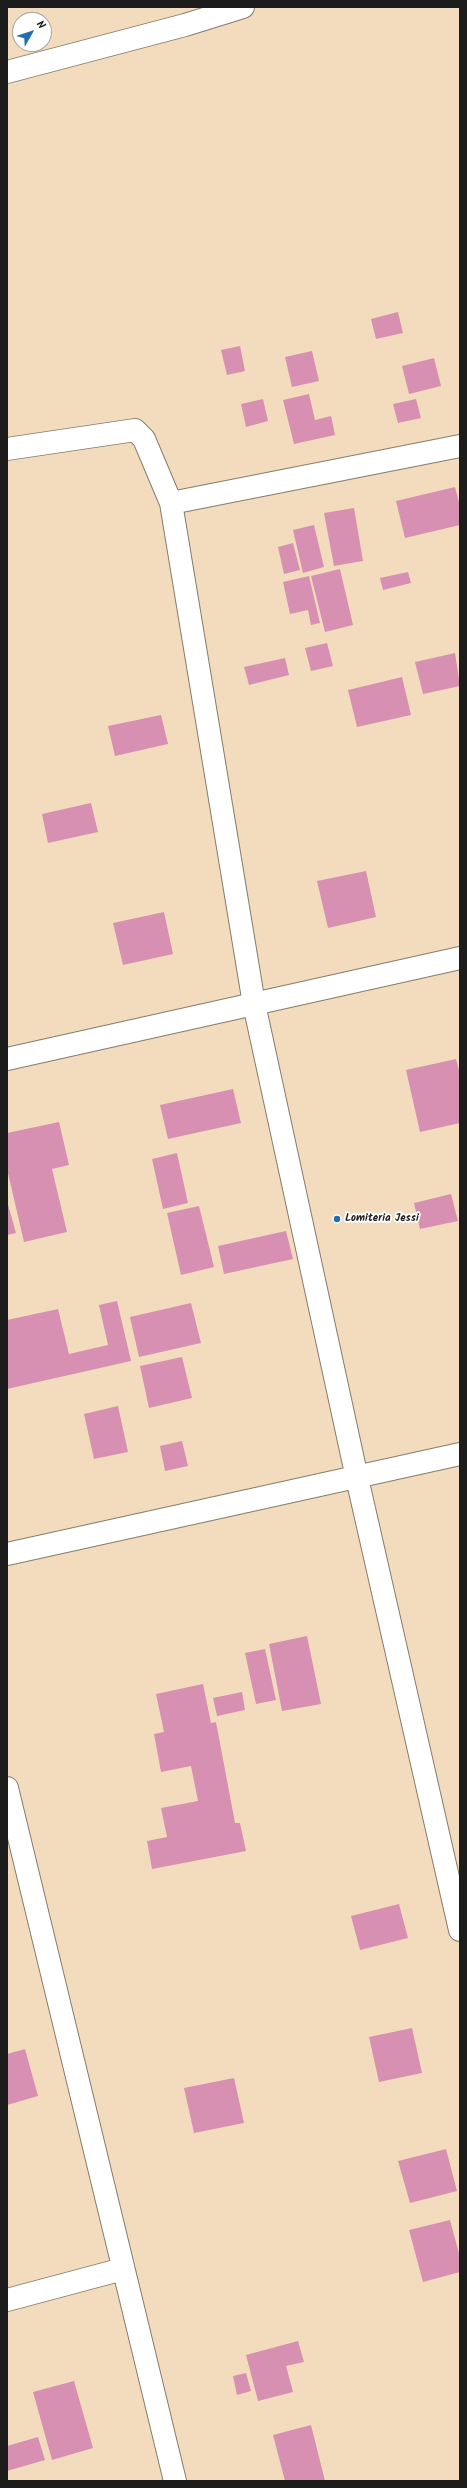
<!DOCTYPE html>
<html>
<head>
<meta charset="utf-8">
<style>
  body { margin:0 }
  #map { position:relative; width:467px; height:2488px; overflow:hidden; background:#f2dcbd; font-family:Kalam,sans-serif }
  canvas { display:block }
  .frame { position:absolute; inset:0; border:8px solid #1c1c1c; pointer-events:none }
  .north { position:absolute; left:12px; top:12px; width:40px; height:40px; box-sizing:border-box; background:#fff; border:1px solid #a4a4a4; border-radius:50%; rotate:51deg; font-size:11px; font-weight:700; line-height:16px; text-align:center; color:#1c1c1c }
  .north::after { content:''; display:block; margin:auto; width:14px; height:18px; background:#1f6fb2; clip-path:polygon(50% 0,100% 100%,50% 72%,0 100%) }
</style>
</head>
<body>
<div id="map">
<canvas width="467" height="2488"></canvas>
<div class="frame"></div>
<div class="north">N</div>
</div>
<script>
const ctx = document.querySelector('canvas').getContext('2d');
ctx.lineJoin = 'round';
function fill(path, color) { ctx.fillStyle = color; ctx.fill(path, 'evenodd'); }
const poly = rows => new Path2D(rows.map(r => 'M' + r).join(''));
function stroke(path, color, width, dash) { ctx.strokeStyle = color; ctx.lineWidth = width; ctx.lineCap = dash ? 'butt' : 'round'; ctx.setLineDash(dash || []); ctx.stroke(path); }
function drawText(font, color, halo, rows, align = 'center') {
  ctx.font = font + ' Kalam,sans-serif'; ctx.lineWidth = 3.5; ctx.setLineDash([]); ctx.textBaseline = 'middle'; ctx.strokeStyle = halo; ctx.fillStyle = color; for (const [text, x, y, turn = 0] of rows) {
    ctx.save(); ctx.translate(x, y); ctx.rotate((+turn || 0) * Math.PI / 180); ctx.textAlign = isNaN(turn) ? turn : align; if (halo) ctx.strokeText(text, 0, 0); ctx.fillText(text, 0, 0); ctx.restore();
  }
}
const building = poly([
  [398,312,403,333,376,339,371,319],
  [240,346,245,371,227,375,221,350],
  [312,351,319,381,292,387,285,357],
  [434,358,441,386,409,394,402,366],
  [309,394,315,420,331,416,335,435,294,444,283,400],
  [263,399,268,421,246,427,241,404],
  [416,399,421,418,398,423,393,404],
  [455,487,460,506,460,525,405,538,396,501],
  [354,508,363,561,334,566,324,513],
  [314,525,324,567,303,573,293,530],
  [293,543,300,570,284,574,278,547],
  [340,569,353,625,325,632,311,576],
  [408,572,411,583,383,590,380,578],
  [309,576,320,623,311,625,308,610,290,614,283,582],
  [327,643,333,666,311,671,305,648],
  [455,653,460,686,423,694,415,662],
  [285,658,289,675,249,685,244,667],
  [402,677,411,715,357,727,348,690],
  [161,715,168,744,115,756,108,726],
  [91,803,98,832,48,843,42,814],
  [366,871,376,917,328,928,317,881],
  [164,912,173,954,123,965,113,923],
  [456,1059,460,1074,460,1123,420,1132,406,1070],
  [233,1089,241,1123,168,1139,160,1105],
  [59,1122,69,1165,52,1169,67,1232,24,1242,7,1169,7,1133],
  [177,1153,188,1203,163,1209,152,1159],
  [451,1194,458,1221,420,1229,414,1203],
  [7,1201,16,1233,7,1235],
  [199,1206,214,1267,181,1275,167,1213],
  [286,1231,293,1259,224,1274,218,1246],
  [117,1301,131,1361,7,1389,7,1320,58,1309,69,1354,108,1345,99,1305],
  [191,1303,201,1343,139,1357,130,1317],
  [182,1357,192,1398,149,1408,140,1366],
  [118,1406,128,1452,94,1459,84,1414],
  [182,1441,188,1466,165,1471,160,1446],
  [307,1636,321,1704,282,1711,269,1644],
  [265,1649,276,1700,256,1704,245,1653],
  [203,1684,211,1723,216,1722,235,1823,240,1823,246,1851,152,1869,147,1841,167,1837,161,1808,198,1801,191,1766,161,1772,154,1734,164,1732,156,1694],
  [242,1692,245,1710,217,1716,213,1698],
  [399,1904,408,1938,360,1950,351,1916],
  [412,2028,422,2073,379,2082,369,2037],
  [25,2049,38,2096,7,2105,7,2054],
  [234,2078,244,2123,194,2133,184,2088],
  [446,2149,457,2191,410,2203,398,2161],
  [450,2220,460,2257,460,2272,423,2282,409,2230],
  [298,2341,304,2362,286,2366,293,2392,258,2401,246,2355],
  [246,2373,251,2391,237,2395,233,2376],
  [74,2381,93,2448,52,2460,33,2392],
  [311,2425,325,2481,285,2481,273,2435],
  [38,2437,45,2460,7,2471,7,2446]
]);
const minor = poly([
  [7,72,185,25,243,7],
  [7,449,135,430,144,439,171,503,254,1004,357,1478,460,1930],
  [171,503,460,446],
  [7,1059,460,958],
  [7,1554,460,1454],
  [7,1788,175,2481],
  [7,2300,123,2269]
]);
const markers = [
  [337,1219,4,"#1f6fb2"]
];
const poiNames = [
  ["Lomiteria Jessi",345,1219]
];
fill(building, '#d890b2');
stroke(minor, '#877c6c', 24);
stroke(minor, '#fff', 22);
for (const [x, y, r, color] of markers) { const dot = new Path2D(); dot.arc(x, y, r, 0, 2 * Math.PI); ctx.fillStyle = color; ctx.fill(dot); stroke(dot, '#fff', 1.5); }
drawText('bold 11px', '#1c1c1c', '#fff', poiNames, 'left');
</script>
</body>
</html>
